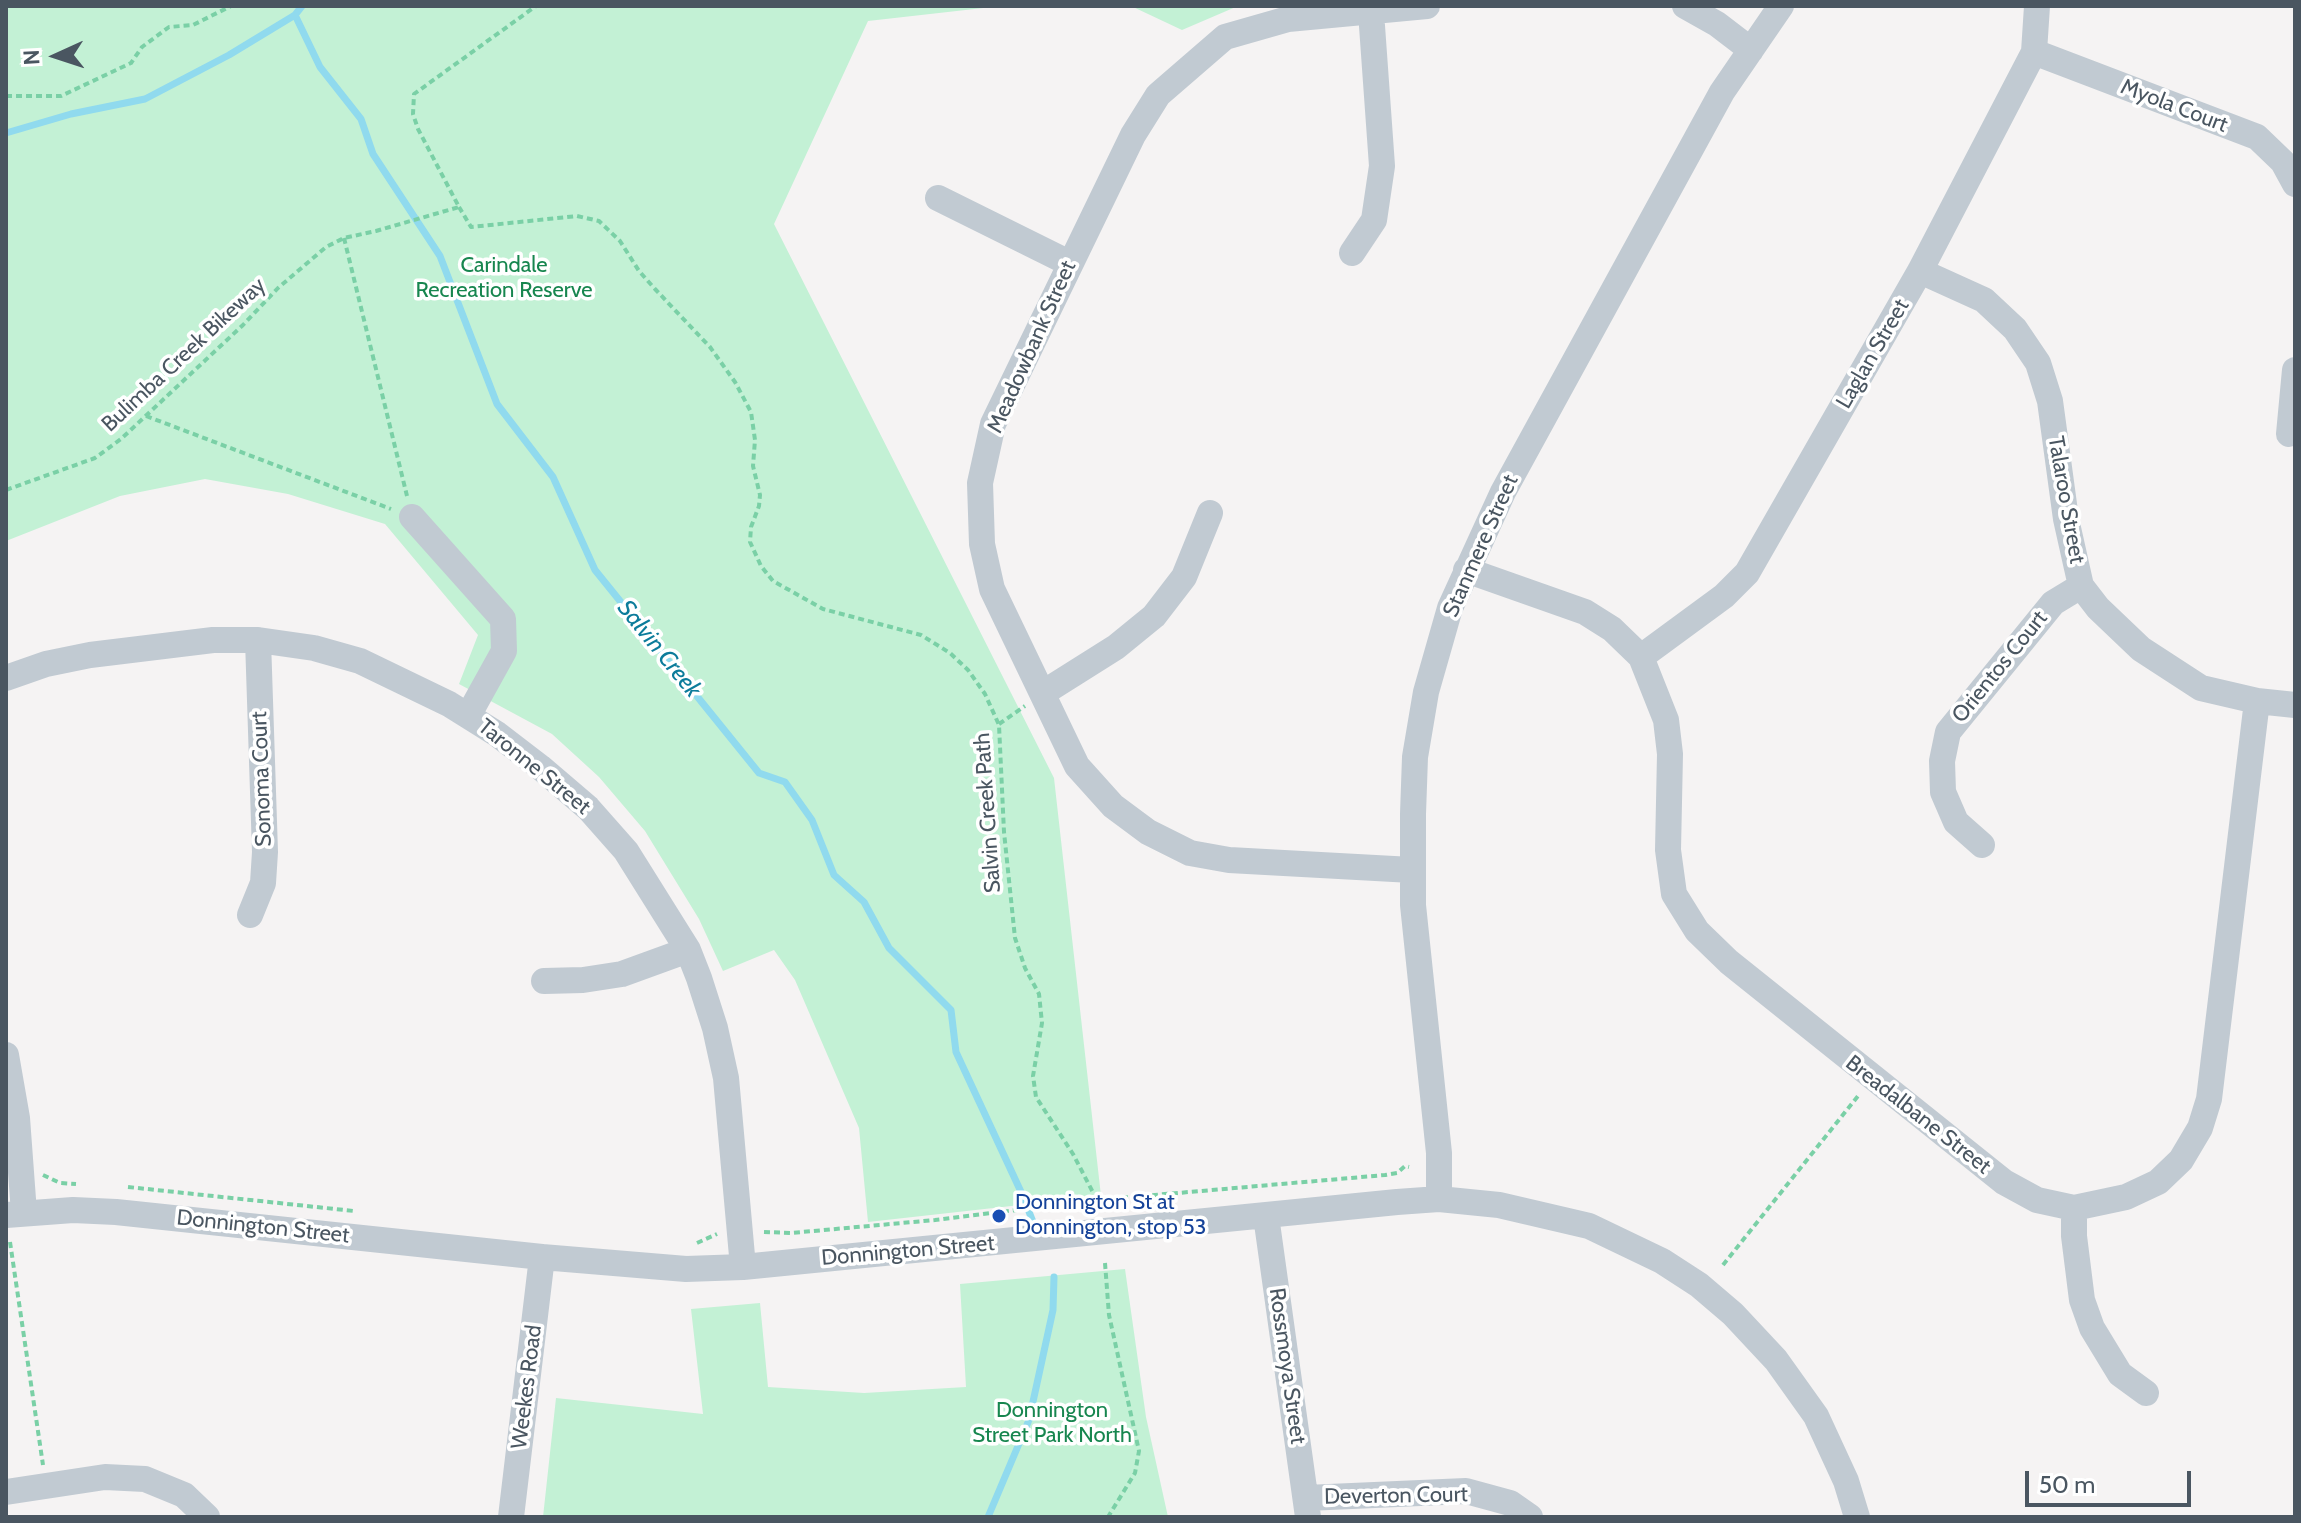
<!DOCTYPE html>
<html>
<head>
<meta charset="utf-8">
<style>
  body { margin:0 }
  #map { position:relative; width:2301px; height:1523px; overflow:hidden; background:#f5f3f3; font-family:Cabin,sans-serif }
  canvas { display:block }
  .frame { position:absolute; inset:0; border:8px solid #4a5661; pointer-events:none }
  .north { position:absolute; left:16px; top:16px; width:80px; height:80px; -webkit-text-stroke:6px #fff; paint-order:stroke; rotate:267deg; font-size:22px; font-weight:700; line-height:32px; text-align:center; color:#4a5661 }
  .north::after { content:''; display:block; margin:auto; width:28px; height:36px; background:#4a5661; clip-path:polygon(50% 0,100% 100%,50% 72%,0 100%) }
  .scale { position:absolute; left:2025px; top:1471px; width:166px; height:36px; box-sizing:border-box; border:4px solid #4a5661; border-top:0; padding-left:10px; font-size:24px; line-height:28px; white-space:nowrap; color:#4a5661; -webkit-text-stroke:6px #fff; paint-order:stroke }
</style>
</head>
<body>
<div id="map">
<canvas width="2301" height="1523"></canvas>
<div class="frame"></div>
<div class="north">N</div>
<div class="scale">50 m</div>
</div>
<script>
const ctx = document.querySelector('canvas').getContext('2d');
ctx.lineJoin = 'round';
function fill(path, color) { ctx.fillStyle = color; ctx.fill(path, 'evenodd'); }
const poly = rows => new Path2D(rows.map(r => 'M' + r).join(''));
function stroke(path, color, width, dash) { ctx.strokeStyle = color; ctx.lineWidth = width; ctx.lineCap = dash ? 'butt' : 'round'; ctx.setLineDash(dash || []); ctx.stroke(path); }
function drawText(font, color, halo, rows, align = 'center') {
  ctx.font = font + ' Cabin,sans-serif'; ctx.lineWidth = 7; ctx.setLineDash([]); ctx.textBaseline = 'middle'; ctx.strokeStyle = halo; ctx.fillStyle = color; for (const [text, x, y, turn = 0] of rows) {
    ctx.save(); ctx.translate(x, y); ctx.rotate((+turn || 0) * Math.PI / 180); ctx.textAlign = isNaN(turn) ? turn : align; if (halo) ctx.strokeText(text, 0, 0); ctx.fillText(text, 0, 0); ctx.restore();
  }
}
const green = poly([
  [6,6,1001,6,868,21,774,224,1054,778,1101,1196,868,1222,859,1128,795,980,774,950,723,971,699,919,645,831,599,777,552,734,459,684,478,635,385,524,288,494,205,479,120,496,6,541],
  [1131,6,1238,6,1182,30],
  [1125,1269,1146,1417,1168,1517,543,1517,556,1398,703,1414,691,1309,760,1303,768,1387,864,1393,966,1387,960,1284]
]);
const stream = poly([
  [295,15,320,67,361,119,373,154,440,256,497,404,553,477,595,570,759,773,785,782,812,820,834,875,864,902,889,948,951,1010,956,1052,1022,1194,1037,1232],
  [6,133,71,114,145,99,229,55,295,15,302,6],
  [988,1517,1029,1420,1053,1310,1054,1277]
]);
const path = poly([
  [6,96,61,96,131,63,142,47,169,27,193,25,231,6],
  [459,207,471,227,577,216,599,221,620,241,639,271,655,289,710,347,735,382,751,412,755,440,753,466,760,495,759,506,751,527,750,542,761,566,773,581,823,609,921,635,950,653,968,670,985,694,999,725,1004,832,1015,938,1025,968,1039,994,1042,1023,1033,1076,1036,1097,1073,1154,1100,1206],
  [344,238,407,496],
  [146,416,391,509],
  [6,490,95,458,121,439,243,325,278,288,326,247,344,238,376,231,459,207,418,129,413,114,414,94,536,6],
  [999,724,1025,706],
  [43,1175,60,1183,76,1184],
  [128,1187,354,1211],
  [764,1232,791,1233,935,1220,1097,1200,1385,1175,1397,1173,1405,1166,1409,1167],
  [10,1242,43,1465],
  [697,1243,717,1234],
  [1105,1263,1109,1315,1139,1451,1135,1473,1108,1517],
  [1723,1265,1858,1096]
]);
const minor = poly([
  [1685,6,1717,24,1751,50],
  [2034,52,2257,137,2283,162,2295,184],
  [938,198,1069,263],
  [1352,253,1374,220,1382,166,1371,12],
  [1920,271,1984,300,2015,329,2038,363,2050,401,2066,519,2081,586,2098,608,2141,649,2201,688,2257,701,2295,705],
  [2289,434,2295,370],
  [412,517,503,619,504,651,468,716],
  [1466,570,1585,612,1612,629,1641,657,1666,720,1670,754,1668,850,1674,894,1697,931,1729,962,2004,1182,2037,1200,2074,1208,2126,1197,2158,1182,2181,1160,2200,1128,2209,1099,2257,701],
  [1641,657,1724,596,1747,573,1920,271,2034,52,2037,6],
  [6,678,46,664,90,655,213,640,258,640,314,648,360,661,449,704,497,734,540,767,588,808,626,851,688,950,699,978,715,1028,726,1078,743,1267],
  [1043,693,1116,647,1154,616,1184,577,1210,513],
  [1982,845,1956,822,1943,792,1942,761,1948,732,2053,603,2081,586],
  [1412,870,1229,860,1190,853,1148,832,1113,806,1077,766,992,589,982,544,980,483,993,424,1133,135,1158,95,1225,37,1288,19,1427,6],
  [250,915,263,883,265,852,258,640],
  [544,981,583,980,622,974,688,950],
  [6,1055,17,1118,24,1213],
  [1439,1199,1439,1153,1413,905,1413,814,1415,757,1426,692,1450,608,1503,492,1722,92,1781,6],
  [2074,1208,2074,1236,2082,1300,2092,1328,2120,1374,2146,1393],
  [6,1215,73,1210,116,1212,542,1257,686,1269,743,1267,1397,1202,1439,1199,1499,1205,1589,1226,1662,1261,1699,1285,1733,1314,1776,1360,1816,1416,1846,1481,1857,1517],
  [1266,1216,1308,1517],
  [6,1492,105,1477,145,1479,184,1495,207,1517],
  [1306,1498,1466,1491,1510,1503,1530,1517],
  [511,1517,542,1257]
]);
const markers = [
  [999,1216,8,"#1a4fb4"]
];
const streetNames = [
  ["Myola Court",2174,106,21],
  ["Meadowbank Street",1032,347,-66],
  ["Laglan Street",1873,354,-60],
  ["Bulimba Creek Bikeway",184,355,-43],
  ["Talaroo Street",2066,500,80],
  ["Stanmere Street",1481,546,-66],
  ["Orientos Court",2000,667,-51],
  ["Taronne Street",534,767,39],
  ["Sonoma Court",262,779,-92],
  ["Salvin Creek Path",988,813,-94],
  ["Breadalbane Street",1918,1115,38],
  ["Donnington Street",263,1227,6],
  ["Donnington Street",908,1251,-5],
  ["Rossmoya Street",1287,1366,82],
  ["Weekes Road",527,1387,-83],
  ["Deverton Court",1396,1496,-1]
];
const parkNames = [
  ["Carindale",504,266],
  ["Recreation Reserve",504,291],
  ["Donnington",1052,1411],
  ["Street Park North",1052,1436]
];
const transitNames = [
  ["Donnington St at",1015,1203],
  ["Donnington, stop 53",1015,1228]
];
const waterNames = [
  ["Salvin Creek",659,649,51]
];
fill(green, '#c3f1d5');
stroke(stream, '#90daee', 7);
stroke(path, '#7ad0a6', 4, [6, 4]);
stroke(minor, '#c1cad2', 26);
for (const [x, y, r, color] of markers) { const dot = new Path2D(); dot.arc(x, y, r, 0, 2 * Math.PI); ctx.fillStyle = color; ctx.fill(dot); stroke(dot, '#fff', 3); }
drawText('22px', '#4a5661', '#fff', streetNames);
drawText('22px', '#17864f', '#fff', parkNames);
drawText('22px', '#164399', '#fff', transitNames, 'left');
drawText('italic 24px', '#0c7c9b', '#fff', waterNames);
</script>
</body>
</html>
